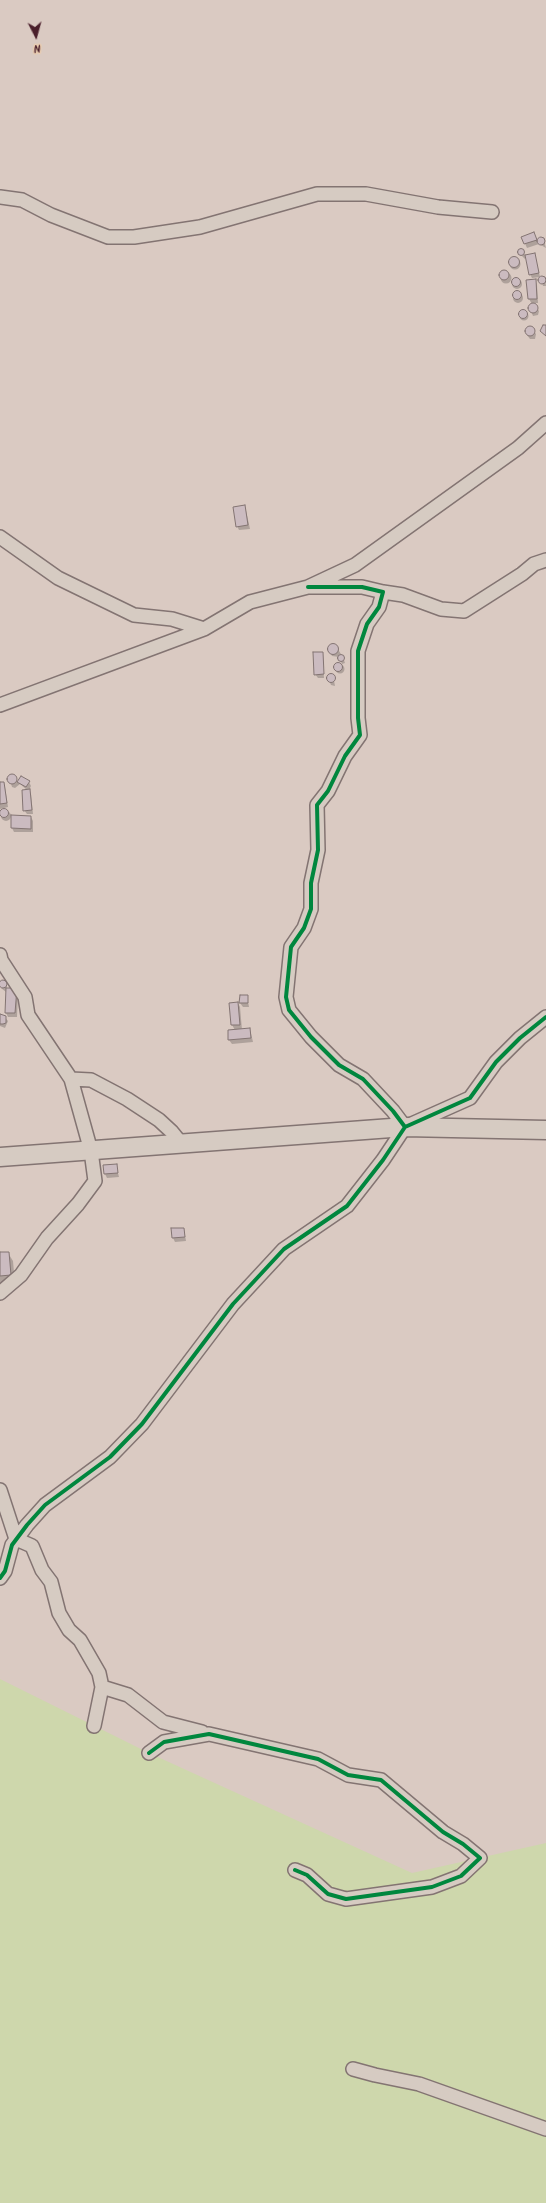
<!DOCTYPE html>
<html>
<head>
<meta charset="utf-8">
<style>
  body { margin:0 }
  #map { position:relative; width:546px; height:2203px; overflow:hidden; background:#dacac2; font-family:Kalam,sans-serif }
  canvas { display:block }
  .north { position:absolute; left:16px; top:16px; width:40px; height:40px; -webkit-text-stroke:3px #e8cbaf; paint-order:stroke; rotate:174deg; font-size:11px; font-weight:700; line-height:16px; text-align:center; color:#4a1f2b }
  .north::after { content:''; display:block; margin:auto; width:14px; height:18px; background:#4a1f2b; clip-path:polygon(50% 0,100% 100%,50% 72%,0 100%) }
</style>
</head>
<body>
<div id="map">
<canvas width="546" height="2203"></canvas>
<div class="north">N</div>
</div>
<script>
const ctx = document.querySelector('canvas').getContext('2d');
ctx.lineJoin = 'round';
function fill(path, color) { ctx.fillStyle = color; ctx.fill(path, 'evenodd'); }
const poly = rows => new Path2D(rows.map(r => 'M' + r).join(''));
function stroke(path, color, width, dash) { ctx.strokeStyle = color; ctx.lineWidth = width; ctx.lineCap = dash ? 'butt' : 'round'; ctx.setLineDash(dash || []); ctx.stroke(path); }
const green = poly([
  [0,1679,149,1753,412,1873,546,1843,546,2203,0,2203]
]);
const shadow = poly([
  [522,237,536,237,538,243,540,238,544,241,546,248,539,244,527,248],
  [520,250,526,255,525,259,519,253],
  [535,254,540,277,532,278,530,274],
  '509.5 264a5.5 5.5 0 1 1 11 0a5.5 5.5 0 1 1-11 0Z',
  '500.5 278a5.5 5.5 0 1 1 11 0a5.5 5.5 0 1 1-11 0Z',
  [541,278,545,278,546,286,543,286],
  '512 284a5 5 0 1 1 10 0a5 5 0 1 1-10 0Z',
  [535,280,537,285,538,303,532,303,539,311,538,315,533,316,529,306,532,304,529,299,528,281],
  '513 298a5 5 0 1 1 10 0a5 5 0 1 1-10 0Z',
  '519.5 316a4.5 4.5 0 1 1 9 0a4.5 4.5 0 1 1-9 0Z',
  [530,327,536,334,535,339,530,339,527,335,526,330],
  [245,506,250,529,239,530,237,526],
  [335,645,341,654,339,657,342,655,345,663,342,664,339,657,332,656,330,652,330,647],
  [322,653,324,678,318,678,315,674],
  [324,656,326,677,333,675,335,686,331,685,328,678,326,678],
  '335.5 669a4.5 4.5 0 1 1 9 0a4.5 4.5 0 1 1-9 0Z',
  [13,775,18,783,29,782,31,786,29,790,31,794,33,814,27,814,24,810,27,790,20,784,15,788,12,787,9,777],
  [0,783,3,783,5,787,8,807,0,809],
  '1 816a5 5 0 1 1 10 0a5 5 0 1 1-10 0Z',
  [31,817,33,821,33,832,14,832,12,828],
  [1,981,8,989,18,993,17,1017,8,1017,6,1013,7,990,6,992,1,988],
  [247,996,249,1007,243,1007,240,1003],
  [238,1003,240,1007,242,1030,250,1029,253,1042,232,1044,229,1040,235,1030,232,1025],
  [3,1015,8,1021,5,1028,0,1026,0,1016],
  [116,1165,119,1177,107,1178,105,1174],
  [184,1229,186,1241,175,1242,173,1238],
  [0,1253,8,1253,13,1261,15,1284,2,1285,0,1282]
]);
const building = poly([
  [534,232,537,240,524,244,521,237,534,232],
  '537 241a4 4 0 1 1 8 0a4 4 0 1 1-8 0Z',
  '517.5 252a3.5 3.5 0 1 1 7 0a3.5 3.5 0 1 1-7 0Z',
  [535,253,539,273,529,275,525,255,535,253],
  '508.5 262a5.5 5.5 0 1 1 11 0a5.5 5.5 0 1 1-11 0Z',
  '499 275a5 5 0 1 1 10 0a5 5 0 1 1-10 0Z',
  '538 280a4 4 0 1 1 8 0a4 4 0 1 1-8 0Z',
  '511.5 282a4.5 4.5 0 1 1 9 0a4.5 4.5 0 1 1-9 0Z',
  [536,279,537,299,528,299,526,280,536,279],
  '512.5 295a4.5 4.5 0 1 1 9 0a4.5 4.5 0 1 1-9 0Z',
  '528 308a5 5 0 1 1 10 0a5 5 0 1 1-10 0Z',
  '518.5 314a4.5 4.5 0 1 1 9 0a4.5 4.5 0 1 1-9 0Z',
  [543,325,546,325,546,336,540,331,543,325],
  '525 331a5 5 0 1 1 10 0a5 5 0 1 1-10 0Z',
  [245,505,248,525,236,527,233,507,245,505],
  '327.5 649a5.5 5.5 0 1 1 11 0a5.5 5.5 0 1 1-11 0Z',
  [313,652,323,652,324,674,314,675,313,652],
  '337.5 658a3.5 3.5 0 1 1 7 0a3.5 3.5 0 1 1-7 0Z',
  '333.5 667a4.5 4.5 0 1 1 9 0a4.5 4.5 0 1 1-9 0Z',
  '326.5 678a4.5 4.5 0 1 1 9 0a4.5 4.5 0 1 1-9 0Z',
  '7 779a5 5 0 1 1 10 0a5 5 0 1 1-10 0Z',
  [21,776,30,781,26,787,17,782,21,776],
  [0,782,4,782,7,803,0,804,0,782],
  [30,789,32,810,23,811,22,790,30,789],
  '-0.5 813a4.5 4.5 0 1 1 9 0a4.5 4.5 0 1 1-9 0Z',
  [11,815,31,816,31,829,11,828,11,815],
  '-1 984a4 4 0 1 1 8 0a4 4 0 1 1-8 0Z',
  [6,988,17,988,15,1013,5,1013,6,988],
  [240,995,248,995,248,1003,239,1003,240,995],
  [238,1002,240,1025,231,1025,229,1003,238,1002],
  [0,1014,6,1016,6,1023,3,1024,0,1024,0,1014],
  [250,1028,251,1038,228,1040,228,1030,250,1028],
  [117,1164,118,1173,104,1174,103,1165,117,1164],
  [171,1228,184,1228,185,1237,172,1238,171,1228],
  [0,1252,9,1252,11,1275,0,1276,0,1252]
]);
const street = poly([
  [0,197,22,200,51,215,108,237,134,237,200,227,317,194,366,194,438,207,492,212],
  [0,537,58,578,134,615,172,619,204,629],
  [308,587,362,587,383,592,379,607,367,624,358,651,358,718,360,735,345,756,328,791,317,805,318,850,311,883,311,909,304,928,291,947,286,997,289,1010,311,1037,339,1065,363,1079,393,1111,405,1127],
  [383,592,403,595,441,609,464,611,522,574,534,564,546,560],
  [0,705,204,629,250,602,308,587,355,565,518,448,546,423],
  [0,955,1,960,25,997,28,1015,71,1079,91,1151,95,1181,78,1204,47,1238,21,1275,0,1293],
  [71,1079,91,1080,127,1099,159,1120,172,1132,181,1143],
  [0,1490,16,1539,32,1546,42,1570,51,1582,59,1613,69,1630,80,1640,99,1673,102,1687,94,1726],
  [0,1578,5,1571,12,1545,27,1525,45,1505,110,1457,142,1424,233,1304,284,1249,347,1206,383,1160,405,1127,470,1098,496,1062,520,1038,546,1017],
  [102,1687,128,1695,163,1722,202,1732],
  [149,1753,164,1742,209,1734,318,1759,348,1775,381,1780,443,1832,463,1844,480,1858,461,1876,432,1887,346,1899,328,1894,307,1875,295,1870],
  [353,2069,375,2075,419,2084,546,2129]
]);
const secondary = poly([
  [0,1157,405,1127,546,1130]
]);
const cycleway = poly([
  [308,587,362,587,383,592,379,607,367,624,358,651,358,718,360,735,345,756,328,791,317,805,318,850,311,883,311,909,304,928,291,947,286,997,289,1010,311,1037,339,1065,363,1079,393,1111,405,1127],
  [0,1578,5,1571,12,1545,27,1525,45,1505,110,1457,142,1424,233,1304,284,1249,347,1206,383,1160,405,1127,470,1098,496,1062,520,1038,546,1017],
  [149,1753,164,1742,209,1734,318,1759,348,1775,381,1780,443,1832,463,1844,480,1858,461,1876,432,1887,346,1899,328,1894,307,1875,295,1870]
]);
fill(green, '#ced7ac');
fill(shadow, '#0003');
fill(building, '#cbbbc0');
stroke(building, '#837472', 1);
stroke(street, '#837472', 16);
stroke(secondary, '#837472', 21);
stroke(street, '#d6cbc2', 13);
stroke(secondary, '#d6cbc2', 18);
stroke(cycleway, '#00873e', 4);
</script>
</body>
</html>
